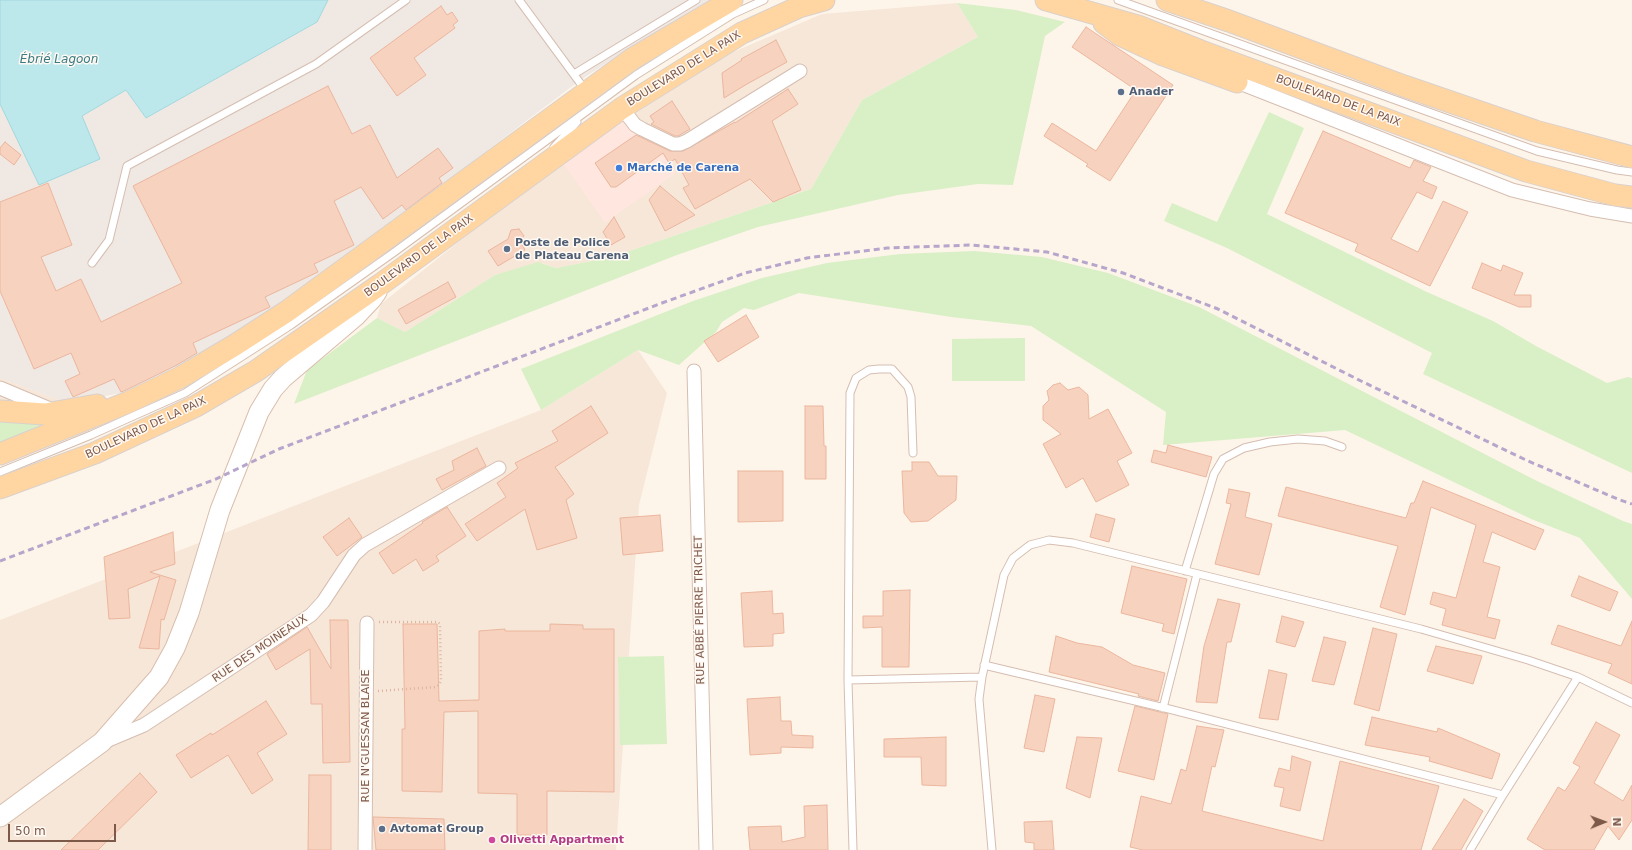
<!DOCTYPE html>
<html>
<head>
<meta charset="utf-8">
<style>
  body { margin:0 }
  #map { position:relative; width:1632px; height:850px; overflow:hidden; background:#fef5ea; font-family:"DejaVu Sans",sans-serif }
  canvas { display:block }
  .north { position:absolute; left:1584px; top:802px; width:40px; height:40px; -webkit-text-stroke:3px #fff9f3; paint-order:stroke; rotate:89deg; font-size:11px; font-weight:700; line-height:16px; text-align:center; color:#7d594a }
  .north::after { content:''; display:block; margin:auto; width:14px; height:18px; background:#7d594a; clip-path:polygon(50% 0,100% 100%,50% 72%,0 100%) }
  .scale { position:absolute; left:8px; top:824px; width:108px; height:18px; box-sizing:border-box; border:2px solid #7d594a; border-top:0; padding-left:5px; font-size:12px; line-height:14px; white-space:nowrap; color:#7d594a; -webkit-text-stroke:3px #fff9f3; paint-order:stroke }
</style>
</head>
<body>
<div id="map">
<canvas width="1632" height="850"></canvas>
<div class="north">N</div>
<div class="scale">50 m</div>
</div>
<script>
const ctx = document.querySelector('canvas').getContext('2d');
ctx.lineJoin = 'round';
function fill(path, color) { ctx.fillStyle = color; ctx.fill(path, 'evenodd'); }
const poly = rows => new Path2D(rows.map(r => 'M' + r).join(''));
function stroke(path, color, width, dash) { ctx.strokeStyle = color; ctx.lineWidth = width; ctx.lineCap = dash ? 'butt' : 'round'; ctx.setLineDash(dash || []); ctx.stroke(path); }
function drawText(font, color, halo, rows, align = 'center') {
  ctx.font = font + ' "DejaVu Sans",sans-serif'; ctx.lineWidth = 3; ctx.setLineDash([]); ctx.textBaseline = 'middle'; ctx.strokeStyle = halo; ctx.fillStyle = color; for (const [text, x, y, turn = 0] of rows) {
    ctx.save(); ctx.translate(x, y); ctx.rotate((+turn || 0) * Math.PI / 180); ctx.textAlign = isNaN(turn) ? turn : align; if (halo) ctx.strokeText(text, 0, 0); ctx.fillText(text, 0, 0); ctx.restore();
  }
}
const residential = poly([
  [957,3,978,37,862,100,811,189,612,257,556,268,542,263,495,275,405,332,377,318,381,304,548,170,726,55,822,14],
  [638,350,667,393,639,505,616,850,0,850,0,620,541,410],
  [0,378,62,401,30,406,0,401]
]);
const commercial = poly([
  [633,112,676,173,605,223,562,162]
]);
const industrial = poly([
  [328,0,710,0,627,50,579,81,443,184,280,303,198,356,121,393,79,401,62,401,0,378,0,104,40,185,80,126,82,116,126,90,146,118,317,22]
]);
const green = poly([
  [957,3,1016,10,1065,22,1045,36,1013,185,978,184,898,195,758,227,677,255,294,404,307,370,377,318,405,332,495,275,538,262,556,268,612,257,811,189,862,100,978,37],
  [1269,112,1304,128,1267,214,1427,292,1493,321,1536,346,1607,383,1628,377,1632,378,1632,473,1423,374,1432,353,1227,248,1164,221,1172,203,1217,222],
  [974,251,1042,257,1108,273,1199,307,1537,481,1623,521,1632,524,1632,599,1580,538,1531,519,1345,430,1163,445,1166,412,1031,326,951,317,799,293,754,310,744,308,722,322,716,332,679,365,638,350,541,410,521,369,693,301,762,278,827,263,900,254],
  [1025,338,1025,381,952,381,952,339],
  [0,419,45,425,0,443],
  [664,656,667,744,620,745,618,657]
]);
const water = poly([
  [0,0,328,0,317,22,146,118,126,90,82,116,100,159,39,185,0,104,0,0]
]);
const building = poly([
  [441,6,447,15,452,12,458,21,453,25,455,28,414,58,426,75,397,96,370,58,441,6],
  [1086,27,1173,85,1110,181,1086,166,1088,164,1044,136,1052,123,1096,151,1136,90,1072,47,1086,27],
  [776,40,787,62,747,84,724,98,722,73,742,60,741,59,776,40],
  [328,86,352,134,370,125,397,178,438,148,453,168,439,178,442,183,406,210,402,205,383,219,361,187,334,201,354,245,314,264,318,272,265,297,270,307,193,343,197,353,175,366,124,391,121,392,114,379,73,397,65,381,80,374,71,353,34,369,0,291,0,202,48,183,72,245,41,257,56,291,81,279,101,322,182,283,133,186,328,86],
  [788,89,798,104,772,121,801,190,773,202,750,179,695,209,683,188,689,185,675,159,669,163,663,153,616,187,611,187,595,163,636,135,670,151,683,151,735,122,735,123,788,89],
  [672,101,690,129,678,136,675,136,651,124,654,122,650,116,672,101],
  [1323,131,1410,168,1414,160,1431,167,1423,181,1437,187,1432,199,1417,192,1391,239,1418,252,1443,201,1468,212,1430,286,1355,251,1358,244,1285,213,1323,131],
  [5,142,21,155,14,165,0,154,0,148,5,142],
  [660,186,673,197,695,215,665,231,649,200,660,186],
  [614,217,625,237,611,245,603,232,614,217],
  [519,229,524,236,520,241,525,250,498,266,488,251,508,239,511,230,519,229],
  [1482,263,1501,271,1503,265,1523,273,1514,295,1531,295,1531,307,1519,307,1472,288,1482,263],
  [448,282,456,297,406,324,398,310,448,282],
  [746,315,759,337,718,362,704,341,746,315],
  [1060,383,1068,390,1079,387,1088,395,1089,419,1108,409,1132,453,1117,461,1129,485,1096,502,1083,478,1066,488,1043,444,1061,434,1043,420,1043,406,1049,400,1047,391,1053,385,1060,383],
  [591,406,608,433,555,467,574,494,566,500,577,538,537,550,525,509,477,541,465,524,506,497,497,483,518,468,515,463,558,441,552,431,591,406],
  [805,406,823,406,824,446,826,446,826,479,805,479,805,406],
  [1168,445,1212,457,1206,477,1151,462,1154,450,1166,453,1168,445],
  [477,448,486,466,442,490,436,479,454,470,452,461,477,448],
  [912,462,929,462,938,476,957,476,956,500,928,521,911,522,904,513,902,471,912,471,912,462],
  [738,471,783,471,783,521,738,522,738,471],
  [1423,481,1544,530,1535,550,1492,532,1483,562,1500,567,1487,617,1500,620,1495,639,1442,625,1446,609,1430,604,1433,592,1456,598,1476,525,1431,507,1405,615,1380,607,1398,546,1278,516,1286,487,1406,518,1411,503,1414,503,1423,481],
  [1229,489,1250,493,1245,517,1272,524,1259,575,1215,564,1231,504,1226,503,1229,489],
  [447,507,466,536,436,556,439,561,423,571,416,559,393,574,379,553,423,523,422,522,447,507],
  [1096,514,1115,519,1109,542,1090,537,1096,514],
  [660,515,663,551,623,555,620,518,660,515],
  [349,518,362,537,337,556,323,537,349,518],
  [173,532,175,564,150,572,176,580,164,620,161,619,159,649,139,648,160,576,128,589,130,618,109,619,104,557,173,532],
  [1132,566,1187,579,1174,634,1162,631,1164,624,1121,613,1132,566],
  [1579,576,1618,592,1610,611,1571,596,1579,576],
  [910,590,909,667,882,667,882,627,863,628,863,616,883,616,883,591,910,590],
  [772,591,773,614,783,613,784,633,773,634,773,646,744,647,741,593,772,591],
  [1218,599,1240,604,1231,642,1227,642,1217,703,1196,702,1204,646,1218,599],
  [1282,616,1304,622,1295,647,1276,642,1282,616],
  [330,620,348,620,350,762,323,763,322,704,311,704,310,649,276,670,267,654,307,627,331,669,330,620],
  [1632,621,1632,684,1608,673,1612,664,1551,644,1558,625,1621,646,1632,621],
  [403,624,437,624,439,701,479,700,479,631,505,629,505,631,550,631,550,624,583,625,583,629,614,629,614,792,547,791,547,835,517,835,517,794,478,793,478,711,444,712,442,792,402,791,402,729,405,729,403,624],
  [1373,628,1397,634,1379,711,1354,704,1373,628],
  [1056,636,1077,643,1102,647,1133,665,1165,673,1158,701,1138,696,1139,694,1049,672,1056,636],
  [1324,637,1346,642,1334,685,1312,681,1324,637],
  [1436,646,1482,656,1473,684,1427,671,1436,646],
  [1269,670,1287,674,1278,720,1259,718,1269,670],
  [1035,695,1055,699,1044,752,1024,748,1035,695],
  [780,697,781,721,791,721,792,735,813,736,813,748,781,747,781,753,750,755,747,699,780,697],
  [266,701,287,734,257,753,273,780,252,794,228,755,191,778,176,755,211,733,212,735,266,701],
  [1135,706,1168,714,1154,780,1118,771,1135,706],
  [1372,717,1437,732,1438,728,1500,754,1492,779,1429,761,1430,757,1365,745,1372,717],
  [1596,722,1620,735,1594,783,1623,801,1632,785,1632,820,1619,840,1608,826,1594,850,1545,850,1527,839,1558,787,1565,791,1580,767,1573,763,1596,722],
  [1197,726,1224,730,1215,767,1212,766,1202,811,1323,841,1340,761,1439,786,1421,850,1143,850,1130,847,1141,796,1171,804,1181,769,1186,771,1197,726],
  [946,737,946,786,922,785,921,757,884,757,884,739,946,737],
  [1077,737,1102,738,1090,798,1066,788,1077,737],
  [1292,756,1311,762,1300,811,1280,806,1284,788,1274,786,1279,768,1290,771,1292,756],
  [140,773,157,792,98,850,61,850,140,773],
  [309,775,331,775,331,850,308,850,309,775],
  [1464,799,1483,811,1461,850,1432,850,1464,799],
  [827,805,828,850,750,850,748,827,781,826,782,842,805,837,804,806,827,805],
  [373,817,444,819,445,850,376,850,373,817],
  [1052,821,1054,850,1034,850,1034,843,1025,842,1024,822,1052,821]
]);
const path = poly([
  [378,691,436,687,439,685,441,681,440,624,438,622,379,622]
]);
const service = poly([
  [519,0,586,91],
  [1118,0,1537,151,1617,170,1632,172],
  [574,74,696,0],
  [554,147,577,122],
  [92,263,109,240,127,166,316,64,406,0],
  [0,472,91,435,185,393,291,325,393,253,636,75,733,14,764,0],
  [1185,571,1214,474,1223,459,1244,448,1270,442,1298,439,1325,441,1342,447],
  [984,665,1169,709,1503,795],
  [848,680,982,677],
  [1163,708,1197,574],
  [853,850,848,680,850,393,856,378,869,370,879,369,892,369,908,387,911,397,913,453],
  [992,850,979,699,982,677,1004,575,1013,558,1030,545,1049,540,1073,543,1421,629,1528,660,1578,677,1632,703],
  [1470,850,1503,795,1578,677]
]);
const minor = poly([
  [1237,82,1512,190,1590,209,1632,216],
  [622,108,635,125,642,129,673,144,680,144,687,141,800,71],
  [694,371,706,850],
  [0,388,50,409],
  [106,741,144,725,311,615,323,602,354,555,365,545,499,468],
  [365,850,367,623]
]);
const secondary = poly([
  [0,817,102,742,159,677,175,648,189,613,220,510,259,412,273,389,283,378,356,316,372,299,377,292]
]);
const primary = poly([
  [1046,0,1138,26,1201,51,1526,171,1615,195,1632,197],
  [1167,0,1229,21,1404,86,1535,131,1632,157],
  [1104,23,1120,35,1163,55,1237,82],
  [0,411,45,414,97,405],
  [0,454,129,402,181,377,235,345,286,312,632,59,732,0],
  [0,488,95,453,196,406,256,371,381,284,622,108,742,33,799,7,824,0]
]);
const rail = poly([
  [0,561,216,479,279,449,662,303,745,273,807,258,887,248,972,245,1047,252,1123,273,1218,309,1361,381,1528,461,1620,500,1632,504]
]);
const markers = [
  [1121,92,4,"#5c6f8a"],
  [619,168,4,"#3f7fe0"],
  [507,249,4,"#5c6f8a"],
  [382,829,4,"#5c6f8a"],
  [492,840,4,"#d1479c"]
];
const streetNames = [
  ["BOULEVARD DE LA PAIX",684,69,-32],
  ["BOULEVARD DE LA PAIX",1338,101,20],
  ["BOULEVARD DE LA PAIX",419,256,-36],
  ["BOULEVARD DE LA PAIX",146,428,-25],
  ["RUE ABBÉ PIERRE TRICHET",700,610,-91],
  ["RUE DES MOINEAUX",260,649,-34],
  ["RUE N'GUESSAN BLAISE",366,736,-90]
];
const serviceNames = [
  ["Anader",1129,92],
  ["Poste de Police",515,243],
  ["de Plateau Carena",515,256],
  ["Avtomat Group",390,829]
];
const shopNames = [
  ["Marché de Carena",627,168]
];
const hotelNames = [
  ["Olivetti Appartment",500,840]
];
const waterNames = [
  ["Ébrié Lagoon",59,60]
];
fill(residential, '#f7e7d8');
fill(commercial, '#ffe6de');
fill(industrial, '#f0e8e3');
fill(green, '#d9efc6');
fill(water, '#bce7eb');
stroke(water, '#a1d8de', 1);
fill(building, '#f7d2bf');
stroke(building, '#ebb69e', 1);
stroke(service, '#d5beb1', 9);
stroke(minor, '#d5beb1', 15);
stroke(secondary, '#d9bead', 21);
stroke(primary, '#dbd1cc', 23);
stroke(path, '#ddb4a1', 2.5, [1, 3]);
stroke(service, '#fff', 7);
stroke(minor, '#fff', 13);
stroke(secondary, '#fff', 19);
stroke(primary, '#ffd6a1', 21);
stroke(rail, '#b7a5cb', 3, [6, 4]);
for (const [x, y, r, color] of markers) { const dot = new Path2D(); dot.arc(x, y, r, 0, 2 * Math.PI); ctx.fillStyle = color; ctx.fill(dot); stroke(dot, '#fff9f3', 1.5); }
drawText('11px', '#7d594a', '#fff9f3', streetNames);
drawText('bold 11px', '#4e5e75', '#fff9f3', serviceNames, 'left');
drawText('bold 11px', '#366cbe', '#fff9f3', shopNames, 'left');
drawText('bold 11px', '#b23c85', '#fff9f3', hotelNames, 'left');
drawText('italic 12px', '#3b7c83', '#fff9f3', waterNames);
</script>
</body>
</html>
